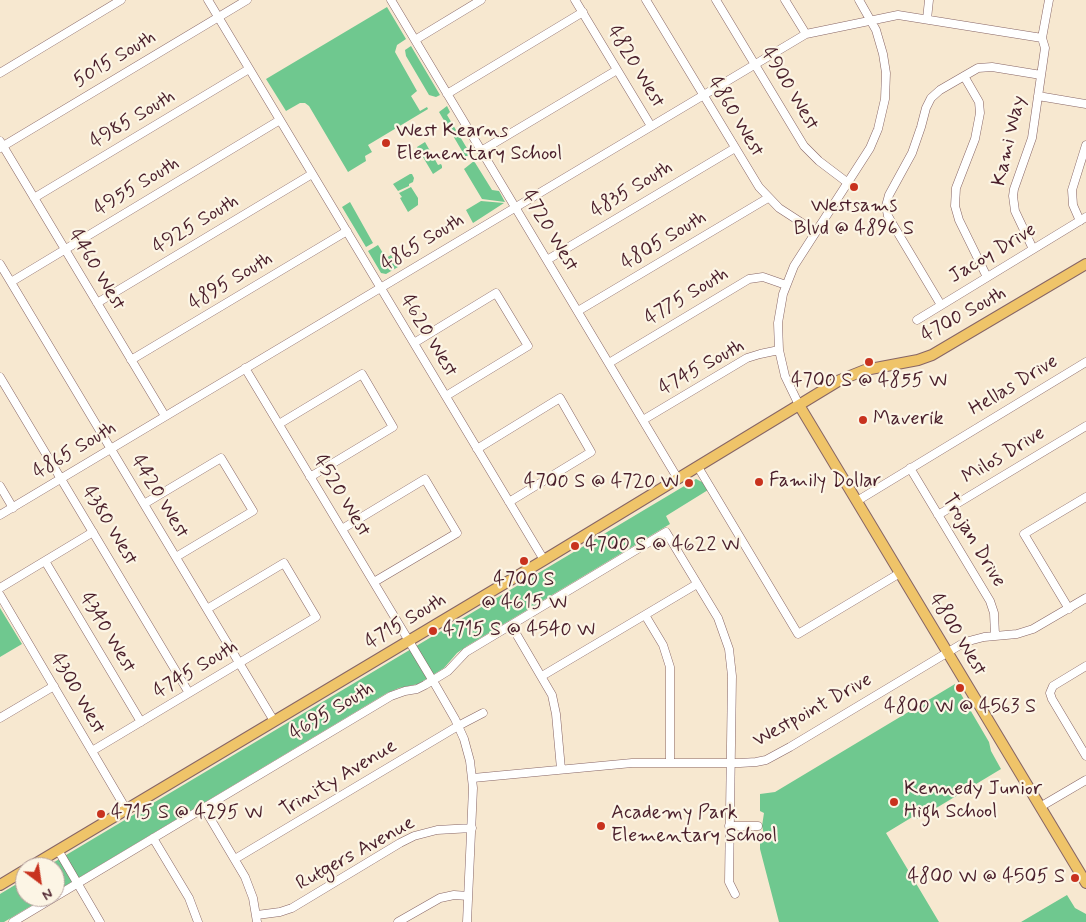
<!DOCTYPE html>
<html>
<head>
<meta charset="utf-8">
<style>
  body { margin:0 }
  #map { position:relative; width:1086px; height:922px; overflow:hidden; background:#f7e8d0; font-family:Mynerve,sans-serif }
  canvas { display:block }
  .north { position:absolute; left:15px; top:857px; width:50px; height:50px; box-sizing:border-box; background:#fcf5e5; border:1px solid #b59f9b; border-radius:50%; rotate:149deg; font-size:14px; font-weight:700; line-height:20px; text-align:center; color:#4a1f2b }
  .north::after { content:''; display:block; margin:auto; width:18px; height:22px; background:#c8321e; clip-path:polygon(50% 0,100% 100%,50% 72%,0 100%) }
</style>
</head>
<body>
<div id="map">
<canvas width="1086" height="922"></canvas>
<div class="north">N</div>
</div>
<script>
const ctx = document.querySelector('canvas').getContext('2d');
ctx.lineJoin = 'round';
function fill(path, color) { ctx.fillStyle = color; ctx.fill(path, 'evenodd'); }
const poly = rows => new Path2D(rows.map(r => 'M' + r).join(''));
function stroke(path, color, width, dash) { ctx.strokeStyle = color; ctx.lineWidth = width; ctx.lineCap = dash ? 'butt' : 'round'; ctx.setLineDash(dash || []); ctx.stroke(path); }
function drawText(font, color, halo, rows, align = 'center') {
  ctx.font = font + ' Mynerve,sans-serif'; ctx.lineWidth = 4.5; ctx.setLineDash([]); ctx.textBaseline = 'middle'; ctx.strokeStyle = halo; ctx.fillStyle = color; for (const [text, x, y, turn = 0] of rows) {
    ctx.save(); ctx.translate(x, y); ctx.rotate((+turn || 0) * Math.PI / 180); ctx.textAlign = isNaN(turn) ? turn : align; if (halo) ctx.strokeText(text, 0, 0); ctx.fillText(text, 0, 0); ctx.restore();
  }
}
const green = poly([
  [387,7,406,39,397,45,395,52,417,91,411,96,420,111,427,107,428,109,368,145,372,152,365,156,366,161,348,172,309,106,305,103,300,103,286,111,266,79],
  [411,46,440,95,436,97,429,95,406,56,405,50],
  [447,106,450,112,447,115,471,155,469,156,465,156,439,112],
  [425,142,438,165,441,164,442,166,442,168,433,174,417,147],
  [474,161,492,190,499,191,505,202,482,199,464,169],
  [410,174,412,174,414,178,413,182,409,184,409,186,398,191,393,184],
  [411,187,418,198,418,205,408,212,400,198,402,197,399,193],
  [481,201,504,203,473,223,466,210],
  [350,202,373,243,366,247,342,207],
  [378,245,386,258,391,255,398,267,386,274,381,273,368,251],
  [696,479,704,483,708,490,666,516,670,524,467,646,457,653,444,668,418,684,399,688,387,693,55,892,55,867,46,867],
  [0,608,22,644,0,657],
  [955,684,989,742,991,751,1001,769,918,819,914,816,886,833,939,922,779,922,760,849,760,838,765,838,762,826,764,813,760,811,760,794,775,792],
  [25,879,25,897,46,897,4,922,0,922,0,894],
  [1067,895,1075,908,1086,914,1086,922,1021,922]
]);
const minor = poly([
  [208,0,544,560],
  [391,0,678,479],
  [575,0,651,126],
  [646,0,759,187,779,208,816,232],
  [716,0,804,146,819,161,848,183],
  [785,0,806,34],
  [927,19,929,0],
  [415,40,481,0],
  [0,73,121,0],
  [964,76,979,102,980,113,975,139,956,188,955,206,959,220,987,277],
  [447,94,583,12],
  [1038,96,1086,104],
  [0,141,165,416],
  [0,148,247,0],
  [481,151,617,70],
  [34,198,249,69],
  [1080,221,1073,205,1072,190,1086,145],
  [1033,249,1015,211,1013,196,1014,189,1032,138,1045,48,1042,38,1049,0],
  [547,260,735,148],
  [0,264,274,721],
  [11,282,280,120],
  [97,303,312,174],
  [941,305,892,223,888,216,886,206,889,195,912,153,921,127,926,108,931,98,940,90,978,68,992,67,1041,75],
  [578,311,768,198],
  [917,320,1086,217],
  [414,343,496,293,528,346,446,396],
  [131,360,347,231],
  [609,363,749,279,763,277,786,285],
  [245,368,436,686,455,719,464,739,470,761,473,788,467,922],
  [0,377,189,693],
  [799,405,785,376,779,350,778,323,783,294,794,266,870,148,878,129,885,99,886,73,883,54,876,30,859,0],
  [643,420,747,358,760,354,779,350],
  [279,424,362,374,393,427,310,477],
  [477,449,560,398,591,452,509,502],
  [698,467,798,634,900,573],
  [910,468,990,601,994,613,995,635],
  [0,486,13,508],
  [857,501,1086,362],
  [144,504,221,458,253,511,176,557],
  [0,515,806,34,898,15,1042,38],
  [938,515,1086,426],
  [342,529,425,479,457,533,374,582],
  [45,561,141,722],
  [0,588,93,532],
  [0,595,126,809],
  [1069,609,1024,534,1086,497],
  [645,615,663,645,670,667,670,762],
  [511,625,552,695,556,714,561,769],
  [1086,666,1053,686,1050,693,1052,699,1086,756],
  [542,676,697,584],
  [0,718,54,686],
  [92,751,316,617,284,563,207,609],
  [473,778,632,763,740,763,756,762,766,760,790,747,965,642,984,637,1017,634,1033,629,1086,598],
  [1040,807,1086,780],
  [204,808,245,877,253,898,257,922],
  [729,826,758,826],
  [153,838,189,898,198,922],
  [58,850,100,922],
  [235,859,458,726,483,713],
  [257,915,280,912,292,908,400,843,414,836,437,830,472,828],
  [13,922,391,696,405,691,417,689,425,685,448,671,466,652,666,532,718,618,729,649,732,676,729,882,735,894],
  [398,922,440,898,454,895,468,896]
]);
const major = poly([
  [799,405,1086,883],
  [30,867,544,560,840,380,865,370,918,360,932,355,1086,264],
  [0,885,25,870]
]);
const markers = [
  [386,143,5,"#c8321e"],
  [854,187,5,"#c8321e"],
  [869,362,5,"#c8321e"],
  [863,420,5,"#c8321e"],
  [759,482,5,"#c8321e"],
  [689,483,5,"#c8321e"],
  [575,546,5,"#c8321e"],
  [524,561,5,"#c8321e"],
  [433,631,5,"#c8321e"],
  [960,688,5,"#c8321e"],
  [894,802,5,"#c8321e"],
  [101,814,5,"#c8321e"],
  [601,826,5,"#c8321e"],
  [1075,878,5,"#c8321e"]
];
const streetNames = [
  ["5015 South",115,60,-31],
  ["4820 West",635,67,59],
  ["4900 West",789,89,59],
  ["4860 West",735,117,59],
  ["4985 South",133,120,-31],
  ["Kami Way",1010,141,-77],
  ["4955 South",137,187,-31],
  ["4835 South",632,190,-31],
  ["4925 South",196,225,-31],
  ["4720 West",549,231,59],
  ["4805 South",664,241,-31],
  ["4865 South",423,243,-31],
  ["Jacoy Drive",993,254,-31],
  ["4460 West",96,270,59],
  ["4895 South",231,282,-31],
  ["4775 South",687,297,-31],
  ["4700 South",964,315,-29],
  ["4620 West",428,336,59],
  ["4745 South",702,368,-29],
  ["Hellas Drive",1014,386,-31],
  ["4865 South",75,451,-31],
  ["Milos Drive",1004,456,-31],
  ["4520 West",341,496,59],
  ["4420 West",159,497,59],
  ["4380 West",109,526,59],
  ["Trojan Drive",973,541,59],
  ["4715 South",406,622,-31],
  ["4340 West",107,633,59],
  ["4800 West",957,635,59],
  ["4745 South",196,670,-31],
  ["4300 West",77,694,60],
  ["Westpoint Drive",813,711,-29],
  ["4695 South",332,712,-31],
  ["Trinity Avenue",339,779,-31],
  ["Rutgers Avenue",356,854,-29]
];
const poiNames = [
  ["West Kearns",396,132],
  ["Elementary School",396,155],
  ["Westsams",854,207,"center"],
  ["Blvd @ 4896 S",854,230,"center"],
  ["4700 S @ 4855 W",869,382,"center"],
  ["Maverik",873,420],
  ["Family Dollar",769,482],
  ["4700 S @ 4720 W",679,483,"right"],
  ["4700 S @ 4622 W",585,546],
  ["4700 S",524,581,"center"],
  ["@ 4615 W",524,604,"center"],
  ["4715 S @ 4540 W",443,631],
  ["4800 W @ 4563 S",960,708,"center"],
  ["Kennedy Junior",904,790],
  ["High School",904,813],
  ["4715 S @ 4295 W",111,814],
  ["Academy Park",611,814],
  ["Elementary School",611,837],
  ["4800 W @ 4505 S",1065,878,"right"]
];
fill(green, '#6fc88f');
stroke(minor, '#876565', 9);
stroke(major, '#876565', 12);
stroke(minor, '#fff', 8);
stroke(major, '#efc469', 10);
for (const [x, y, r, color] of markers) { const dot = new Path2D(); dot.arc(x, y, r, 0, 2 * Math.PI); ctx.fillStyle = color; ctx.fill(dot); stroke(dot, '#fcf5e5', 2); }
drawText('20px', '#4a1f2b', '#fcf5e5', streetNames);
drawText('20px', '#4a1f2b', '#fcf5e5', poiNames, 'left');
</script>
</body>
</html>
